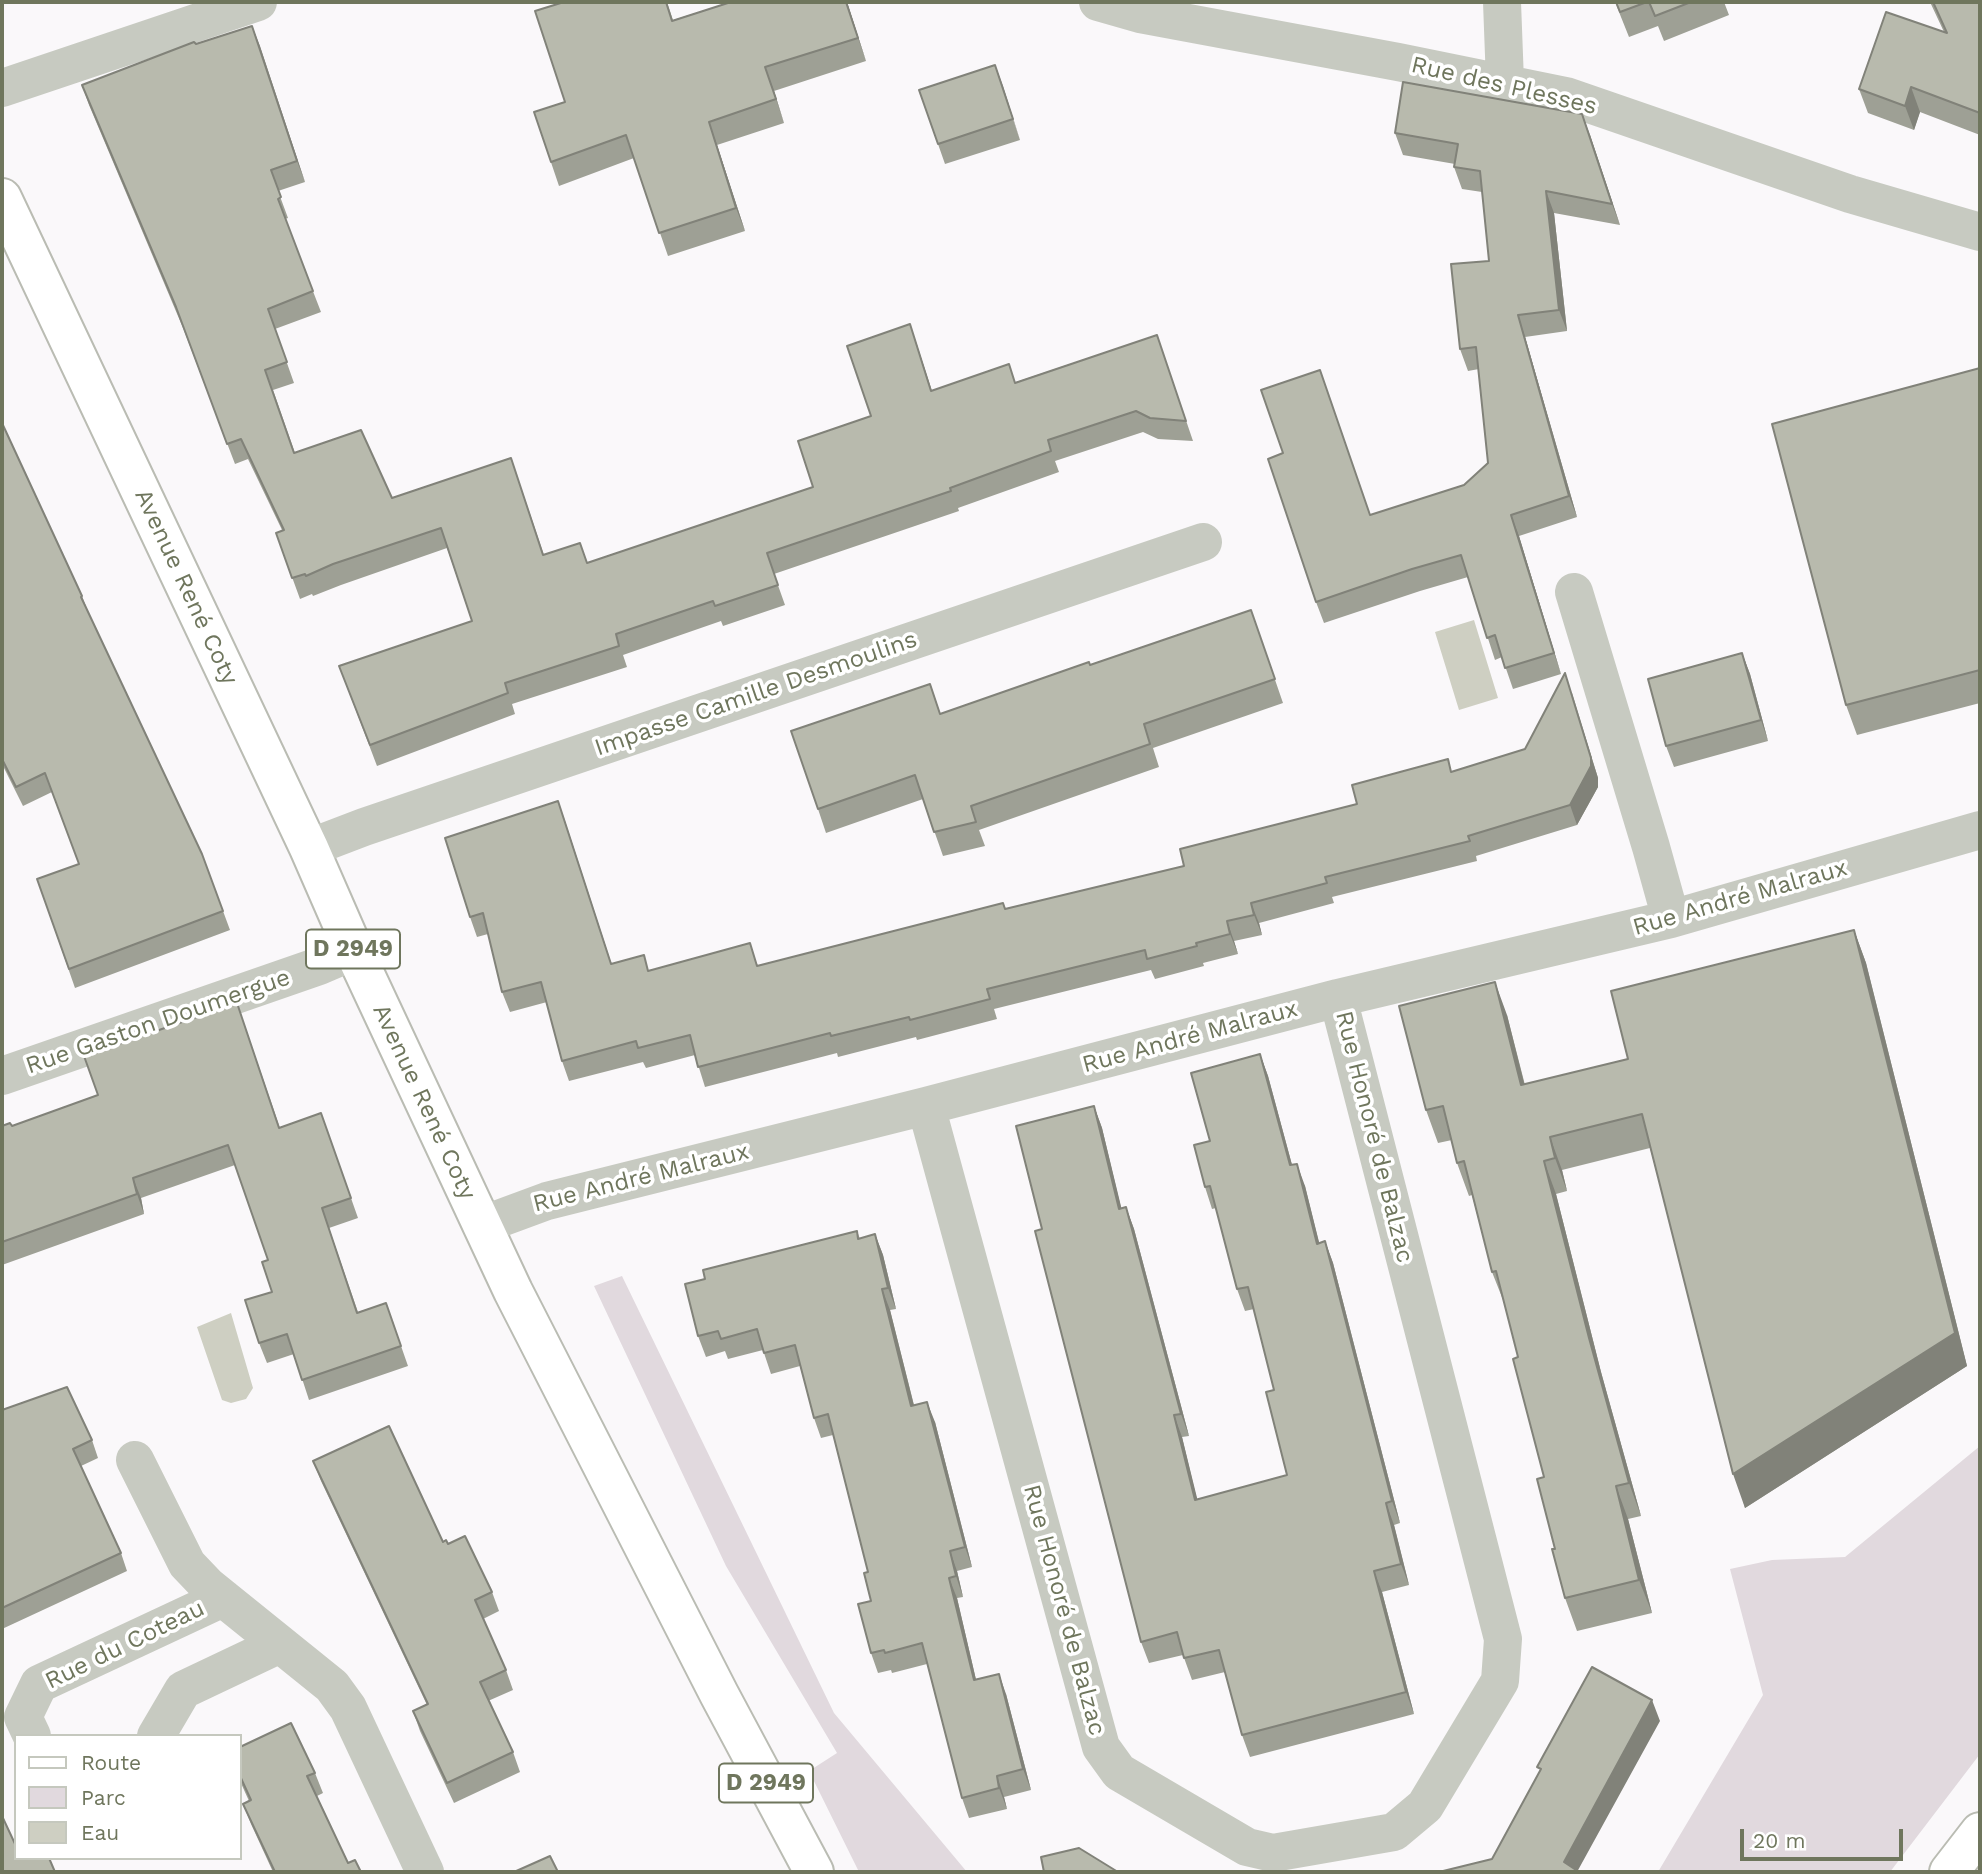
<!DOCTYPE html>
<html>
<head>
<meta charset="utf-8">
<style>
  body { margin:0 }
  #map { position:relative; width:1982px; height:1874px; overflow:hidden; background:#faf8fa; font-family:"Work Sans",sans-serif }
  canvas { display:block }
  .frame { position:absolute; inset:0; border:4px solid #6f765d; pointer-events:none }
  .legend { position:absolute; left:14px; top:1734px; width:228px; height:126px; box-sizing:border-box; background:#fff; border:2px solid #c5c8be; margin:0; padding:9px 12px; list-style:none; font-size:21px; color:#6f765d }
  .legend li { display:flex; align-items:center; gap:14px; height:35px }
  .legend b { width:35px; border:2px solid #c5c8be }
  .scale { position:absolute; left:1740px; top:1829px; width:163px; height:32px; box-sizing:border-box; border:4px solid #6f765d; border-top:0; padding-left:9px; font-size:21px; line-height:24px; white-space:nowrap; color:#6f765d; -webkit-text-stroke:5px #fff; paint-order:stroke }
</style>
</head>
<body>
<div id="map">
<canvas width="1982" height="1874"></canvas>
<div class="frame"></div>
<ul class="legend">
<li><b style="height:9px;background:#fff"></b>Route</li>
<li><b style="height:19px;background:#e1d9de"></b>Parc</li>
<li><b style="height:19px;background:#cecfc2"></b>Eau</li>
</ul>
<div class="scale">20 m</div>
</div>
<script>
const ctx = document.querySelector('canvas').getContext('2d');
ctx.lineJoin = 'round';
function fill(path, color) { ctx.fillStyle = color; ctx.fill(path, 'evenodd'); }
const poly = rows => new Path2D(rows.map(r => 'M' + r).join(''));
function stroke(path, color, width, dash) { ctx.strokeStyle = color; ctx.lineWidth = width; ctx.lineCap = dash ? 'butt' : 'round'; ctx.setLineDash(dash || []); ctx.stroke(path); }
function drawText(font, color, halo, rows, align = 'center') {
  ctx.font = font + ' "Work Sans",sans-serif'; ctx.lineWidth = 7; ctx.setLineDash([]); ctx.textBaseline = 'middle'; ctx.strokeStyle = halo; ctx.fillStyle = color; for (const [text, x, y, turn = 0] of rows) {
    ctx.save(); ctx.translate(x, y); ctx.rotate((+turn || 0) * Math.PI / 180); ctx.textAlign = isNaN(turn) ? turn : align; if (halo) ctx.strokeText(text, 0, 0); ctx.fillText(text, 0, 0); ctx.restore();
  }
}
const green = poly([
  [622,1276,834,1713,967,1872,859,1872,809,1771,837,1753,726,1566,594,1286],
  [1980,1446,1980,1754,1890,1872,1658,1872,1763,1695,1730,1569,1772,1560,1845,1557]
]);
const water = poly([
  [1474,620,1498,698,1459,710,1435,632],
  [231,1313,253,1388,246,1399,231,1403,222,1400,197,1327]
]);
const minor = poly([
  [1098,2,1140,14,1398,62,1566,96,1850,194,1980,232],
  [1502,2,1505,82],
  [2,88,258,2],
  [1574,592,1651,847,1671,919],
  [309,848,364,827,1203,542],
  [2,1076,319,966,354,951],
  [926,1106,1101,1747,1119,1772,1247,1847,1273,1853,1394,1832,1425,1806,1500,1681,1503,1639,1338,998],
  [482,1225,547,1201,926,1106,1338,998,1671,919,1980,830],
  [135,1460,187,1564,208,1586,332,1686,348,1708,425,1872],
  [32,1736,23,1717,39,1684,223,1598],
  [156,1736,183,1690,280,1644]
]);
const major = poly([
  [2,198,309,848,354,951,513,1291,719,1694,814,1872],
  [1949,1872,1980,1832]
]);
const wall = poly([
  [564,2,667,2,673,20,731,2,847,2,866,61,774,91,784,123,717,145,745,231,668,256,634,158,559,186,534,112,565,102],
  [1615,2,1724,2,1729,15,1664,41,1658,26,1629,37],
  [1930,2,1980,2,1980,135,1920,112,1914,130,1868,113,1859,89,1944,32],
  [252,26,305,182,278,191,288,218,285,219,321,312,275,329,294,383,273,390,295,453,392,498,511,458,544,555,587,563,813,487,871,416,917,345,932,391,1016,382,1157,335,1193,441,1158,439,1143,432,1055,461,1059,472,958,508,959,511,774,574,785,605,723,626,721,621,623,655,627,667,512,704,515,714,377,766,339,666,472,621,447,548,341,585,313,596,312,594,300,599,276,533,282,530,248,459,235,464,183,328,89,105,82,85,196,44],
  [995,65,1020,140,945,164,919,90],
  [1395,133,1590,135,1620,225,1554,213,1567,331,1525,337,1577,517,1519,536,1561,674,1513,689,1502,657,1495,660,1468,577,1420,591,1324,623,1316,602,1370,515,1464,485,1488,463,1479,369,1468,371,1460,349,1489,261,1482,192,1462,189,1454,167,1455,164,1403,155],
  [1980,368,1980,703,1857,735,1846,705],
  [2,423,82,596,89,614,202,854,230,930,75,988,37,879,79,864,52,792,23,806,2,764],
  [1251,610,1283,703,1153,748,1159,767,979,830,985,846,943,856,923,799,826,833,818,809,941,714,1090,665],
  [1742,653,1750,674,1768,741,1674,767,1666,746],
  [1572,693,1598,778,1598,787,1577,825,1476,856,1477,861,1332,897,1334,903,1259,923,1262,935,1234,941,1238,954,1203,963,1204,966,1155,979,1151,970,994,1009,997,1019,917,1040,916,1037,838,1057,837,1053,705,1087,695,1055,646,1068,643,1062,569,1081,562,1061,547,1002,510,1012,502,992,488,934,477,937,470,917,558,801,611,964,649,970,758,966,1005,909,1184,866,1357,804,1525,749],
  [1854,930,1866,963,1967,1366,1745,1508,1650,1148,1562,1170,1567,1191,1556,1194,1601,1372,1641,1516,1628,1519,1652,1613,1577,1631,1565,1598,1555,1549,1544,1477,1518,1357,1505,1305,1492,1272,1472,1195,1469,1196,1457,1163,1452,1140,1438,1143,1426,1110,1507,1015,1525,1085,1628,1059],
  [237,1003,280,1128,321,1113,358,1218,329,1228,358,1312,386,1303,408,1366,309,1400,294,1354,267,1363,259,1343,272,1292,268,1260,235,1165,141,1198,144,1214,2,1265,2,1126,12,1126,98,1095],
  [1260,1054,1268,1076,1292,1165,1305,1186,1319,1243,1325,1241,1333,1263,1400,1523,1394,1525,1409,1585,1382,1592,1414,1714,1250,1757,1242,1735,1225,1672,1192,1680,1183,1655,1149,1663,1141,1642,1042,1229,1094,1106,1102,1128,1121,1208,1126,1207,1134,1229,1189,1436,1182,1437,1197,1500,1287,1475,1274,1390,1254,1309,1245,1311,1237,1289,1216,1208,1212,1209,1205,1187,1210,1141],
  [857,1231,860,1239,875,1234,883,1255,896,1309,890,1310,914,1405,935,1422,972,1567,957,1571,963,1597,957,1598,976,1680,1006,1694,1031,1790,1004,1797,1007,1809,969,1818,962,1798,927,1664,892,1673,891,1670,878,1673,871,1653,871,1601,868,1572,833,1435,821,1438,814,1418,800,1366,771,1374,763,1350,728,1359,725,1351,706,1357,698,1336,705,1279],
  [2,1410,92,1440,98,1458,81,1466,121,1553,127,1571,2,1629],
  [313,1461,443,1542,448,1544,492,1592,499,1611,483,1619,506,1670,513,1690,488,1701,513,1752,520,1772,454,1803,420,1731,413,1711,427,1705,321,1481],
  [240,1747,315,1773,323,1793,317,1796,348,1863,361,1872,273,1872,251,1824,243,1804,249,1801,240,1781]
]);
const shadedWall = poly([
  [846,2,847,2,866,61,858,38],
  [252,26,260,46,305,182,297,161],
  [995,65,1003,86,1020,140],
  [765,67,774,91,784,123,776,99],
  [1911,87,1920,112,1914,130,1905,106],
  [1582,114,1590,135,1620,225,1612,204],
  [709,122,717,145,745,231,736,208],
  [1546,191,1554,213,1567,331,1559,310],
  [1518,315,1525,337,1577,517,1569,496],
  [910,324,917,345,938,411,931,391],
  [1511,515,1519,536,1561,674,1554,653],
  [1742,653,1750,674,1768,741,1761,720],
  [1565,673,1598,778,1598,787,1577,825,1570,805],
  [558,801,565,821,618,984,611,964],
  [1251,903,1259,923,1262,935,1254,915],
  [1227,921,1234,941,1238,954,1230,934],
  [1854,930,1866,963,1967,1366,1745,1508,1733,1474],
  [1495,982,1507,1015,1533,1119,1521,1085],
  [1260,1054,1268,1076,1298,1187,1290,1165],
  [1094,1106,1102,1128,1127,1231,1119,1209],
  [1550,1137,1562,1170,1567,1191,1555,1158],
  [1544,1161,1556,1194,1601,1372,1641,1516,1629,1483,1589,1338],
  [1297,1164,1305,1186,1325,1266,1317,1244],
  [133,1178,141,1198,144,1214,137,1194],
  [1126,1207,1134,1229,1189,1436,1181,1414],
  [875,1234,883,1255,896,1309,888,1288],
  [1325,1241,1333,1263,1400,1523,1392,1501],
  [882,1289,890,1310,919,1426,911,1406],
  [927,1402,935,1422,972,1567,965,1547],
  [1174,1415,1182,1437,1203,1522,1195,1500],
  [1616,1486,1628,1519,1652,1613,1639,1580],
  [1386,1503,1394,1525,1409,1585,1401,1564],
  [950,1551,957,1571,963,1597,956,1576],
  [1374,1571,1382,1592,1414,1714,1406,1692],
  [949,1578,957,1598,981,1701,974,1680],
  [999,1674,1006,1694,1031,1790,1023,1769],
  [1652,1700,1660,1721,1577,1872,1564,1862],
  [997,1776,1004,1797,1007,1809,999,1788]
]);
const building = poly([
  [564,2,666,2,672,21,731,2,846,2,858,38,765,67,776,99,709,122,736,208,659,233,626,135,551,162,534,112,565,102,535,11,564,2],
  [1616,2,1647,2,1620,12,1616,2],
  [1649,2,1691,2,1655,16,1649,2],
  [1933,2,1980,2,1980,113,1911,87,1905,106,1859,89,1886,12,1947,33,1933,2],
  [252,26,297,161,271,170,281,197,278,199,313,291,268,309,287,362,265,370,294,453,361,430,392,498,511,458,543,555,580,543,587,563,813,487,798,441,871,416,847,346,910,324,931,391,1009,364,1015,383,1157,335,1186,421,1150,418,1136,411,1048,440,1051,451,950,488,951,491,767,553,778,585,715,606,713,601,616,634,619,646,505,683,508,693,370,745,339,666,472,621,441,528,333,564,306,576,305,574,292,578,276,533,284,530,241,439,227,444,176,307,82,85,194,42,196,44,252,26],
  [995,65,1013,119,938,144,919,90,995,65],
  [1403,82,1582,114,1612,204,1546,191,1559,310,1518,315,1569,496,1511,515,1554,653,1505,668,1495,635,1487,638,1461,555,1412,569,1316,602,1268,459,1283,453,1261,390,1320,370,1370,515,1464,485,1488,463,1476,347,1460,349,1451,264,1489,261,1480,171,1454,167,1458,144,1395,133,1403,82],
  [1980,368,1980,670,1846,705,1772,424,1980,368],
  [2,423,82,596,81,597,202,854,223,911,69,969,37,879,79,864,45,773,16,787,2,759,2,423],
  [1251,610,1275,679,1144,724,1150,744,971,806,976,822,934,832,915,775,818,809,791,731,930,684,940,714,1089,662,1090,665,1251,610],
  [1742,653,1761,720,1666,746,1648,679,1742,653],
  [1565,673,1591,758,1591,766,1570,805,1468,836,1470,841,1325,877,1327,883,1251,903,1254,915,1227,921,1230,934,1196,943,1197,946,1147,959,1145,950,987,989,990,999,910,1020,909,1017,831,1036,830,1033,698,1067,690,1035,638,1048,636,1041,562,1061,541,982,502,992,483,913,470,917,445,838,558,801,611,964,644,955,648,971,750,943,757,966,1003,903,1005,909,1184,866,1180,849,1357,804,1352,785,1448,759,1451,772,1525,749,1565,673],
  [1854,930,1955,1333,1733,1474,1642,1114,1550,1137,1555,1158,1544,1161,1589,1338,1629,1483,1616,1486,1639,1580,1565,1598,1552,1549,1555,1549,1537,1479,1544,1477,1513,1359,1518,1357,1496,1271,1492,1272,1464,1161,1457,1163,1443,1106,1426,1110,1399,1006,1495,982,1521,1085,1628,1059,1611,991,1854,930],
  [237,1003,279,1128,321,1113,351,1198,322,1208,357,1313,386,1303,401,1346,302,1380,287,1334,259,1343,245,1300,272,1292,262,1262,268,1260,228,1145,133,1178,137,1194,2,1242,2,1126,10,1123,12,1126,98,1095,84,1056,237,1003],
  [1260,1054,1290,1165,1297,1164,1317,1244,1325,1241,1392,1501,1386,1503,1401,1564,1374,1571,1406,1692,1242,1735,1219,1650,1184,1658,1177,1632,1141,1642,1035,1231,1042,1229,1016,1126,1094,1106,1119,1209,1126,1207,1181,1414,1174,1415,1195,1500,1287,1475,1266,1392,1274,1390,1248,1287,1237,1289,1210,1186,1205,1187,1194,1145,1210,1141,1191,1073,1260,1054],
  [857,1231,858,1239,875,1234,888,1288,882,1289,911,1406,927,1402,965,1547,950,1551,956,1576,949,1578,974,1680,999,1674,1023,1769,997,1776,999,1788,962,1798,922,1643,885,1653,884,1650,871,1653,858,1604,871,1601,864,1573,868,1572,828,1414,814,1418,795,1345,764,1353,757,1329,721,1339,718,1331,698,1336,685,1284,705,1279,703,1270,857,1231],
  [67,1387,92,1440,73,1449,121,1553,2,1608,2,1410,67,1387],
  [389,1426,443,1542,446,1540,448,1544,465,1536,492,1592,475,1600,506,1670,480,1682,513,1752,447,1783,413,1711,428,1704,313,1461,389,1426],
  [1592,1667,1652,1700,1564,1862,1579,1872,1439,1872,1492,1859,1541,1769,1537,1767,1592,1667],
  [291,1723,315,1773,307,1776,348,1863,355,1860,361,1872,275,1872,243,1804,251,1800,240,1776,240,1747,291,1723],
  [2,1816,16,1846,16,1858,49,1858,55,1872,2,1872,2,1816],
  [1079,1848,1118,1872,1044,1872,1041,1857,1079,1848],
  [550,1856,558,1872,514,1872,550,1856]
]);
const shields = [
  [353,949,94],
  [766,1783,94]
];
const shieldNames = [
  ["D 2949",353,949],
  ["D 2949",766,1783]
];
const streetNames = [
  ["Rue des Plesses",1504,86,13],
  ["Avenue René Coty",186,587,65],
  ["Impasse Camille Desmoulins",756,694,-19],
  ["Rue André Malraux",1740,898,-16],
  ["Rue Gaston Doumergue",158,1022,-19],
  ["Rue André Malraux",1190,1037,-15],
  ["Avenue René Coty",424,1102,65],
  ["Rue Honoré de Balzac",1374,1137,76],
  ["Rue André Malraux",641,1178,-14],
  ["Rue Honoré de Balzac",1064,1610,75],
  ["Rue du Coteau",125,1645,-26]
];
fill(green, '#e1d9de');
fill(water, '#cecfc2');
stroke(major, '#babcb3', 42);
stroke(minor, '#c7cac1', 38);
stroke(major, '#fff', 38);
fill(wall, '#9ea095');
fill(shadedWall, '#818279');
fill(building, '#b8baad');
stroke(building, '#818279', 2);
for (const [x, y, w] of shields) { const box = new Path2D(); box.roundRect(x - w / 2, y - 19.5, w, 39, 5); ctx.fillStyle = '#fff'; ctx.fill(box); stroke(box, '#6f765d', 2); }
drawText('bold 23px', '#6f765d', null, shieldNames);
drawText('24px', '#6f765d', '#fff', streetNames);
</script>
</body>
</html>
